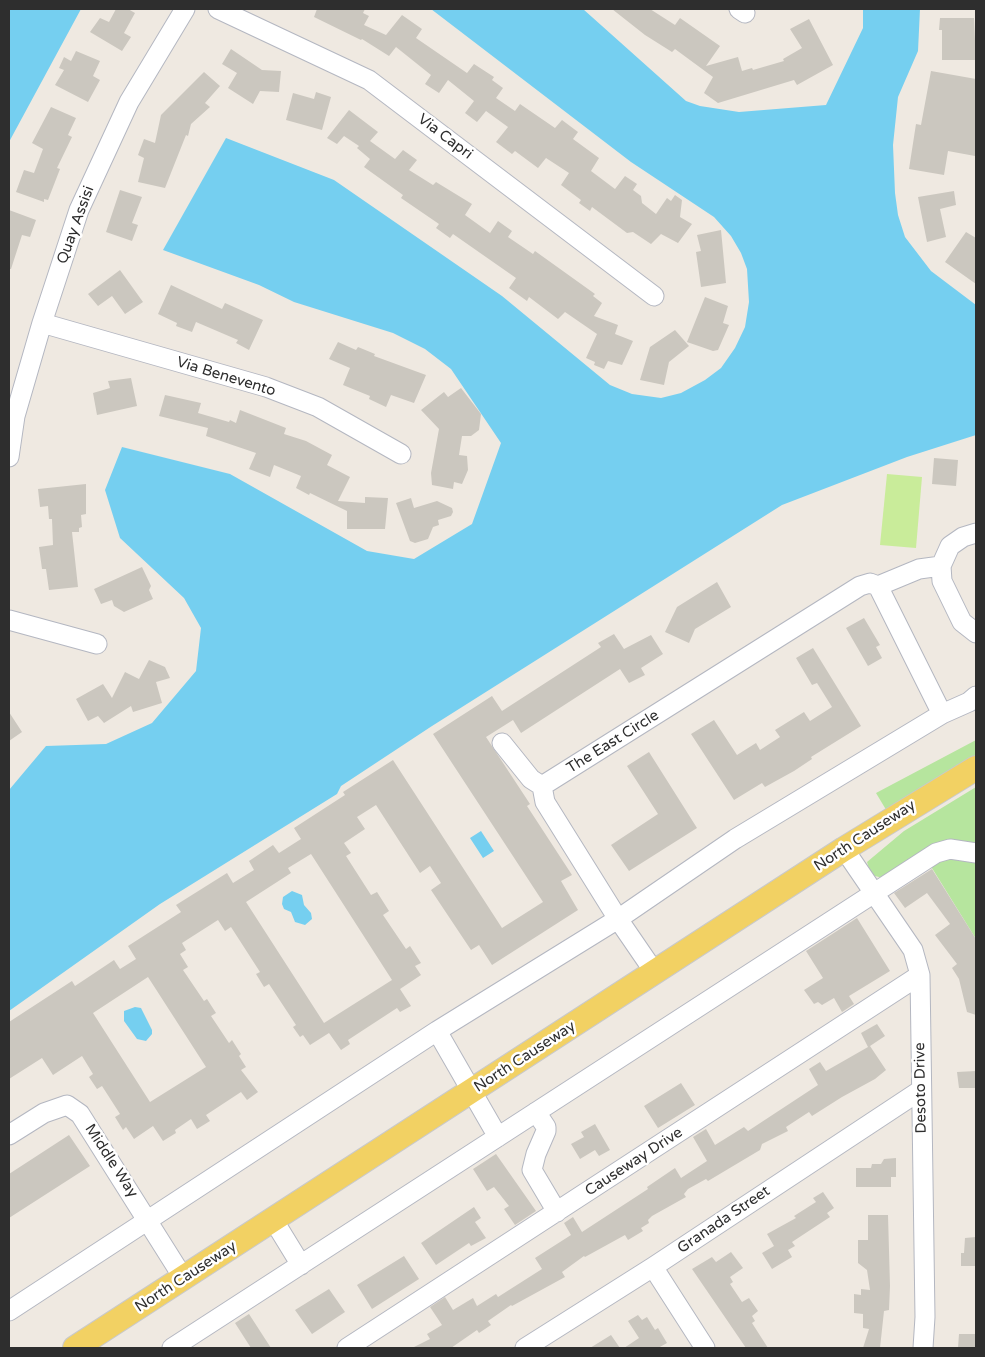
<!DOCTYPE html>
<html>
<head>
<meta charset="utf-8">
<style>
  body { margin:0 }
  #map { position:relative; width:985px; height:1357px; overflow:hidden; background:#efe9e1; font-family:"Varela Round",sans-serif }
  canvas { display:block }
  .frame { position:absolute; inset:0; border:10px solid #2e2e2e; pointer-events:none }
</style>
</head>
<body>
<div id="map">
<canvas width="985" height="1357"></canvas>
<div class="frame"></div>
</div>
<script>
const ctx = document.querySelector('canvas').getContext('2d');
ctx.lineJoin = 'round';
function fill(path, color) { ctx.fillStyle = color; ctx.fill(path, 'evenodd'); }
const poly = rows => new Path2D(rows.map(r => 'M' + r).join(''));
function stroke(path, color, width, dash) { ctx.strokeStyle = color; ctx.lineWidth = width; ctx.lineCap = dash ? 'butt' : 'round'; ctx.setLineDash(dash || []); ctx.stroke(path); }
function drawText(font, color, halo, rows, align = 'center') {
  ctx.font = font + ' "Varela Round",sans-serif'; ctx.lineWidth = 5; ctx.setLineDash([]); ctx.textBaseline = 'middle'; ctx.strokeStyle = halo; ctx.fillStyle = color; for (const [text, x, y, turn = 0] of rows) {
    ctx.save(); ctx.translate(x, y); ctx.rotate((+turn || 0) * Math.PI / 180); ctx.textAlign = isNaN(turn) ? turn : align; if (halo) ctx.strokeText(text, 0, 0); ctx.fillText(text, 0, 0); ctx.restore();
  }
}
const green = poly([
  [976,740,976,759,888,813,876,793],
  [976,787,976,939,927,860,883,878,871,875,867,862,904,831]
]);
const pitch = poly([
  [887,474,922,477,916,548,880,545]
]);
const water = poly([
  [9,9,81,9,9,142],
  [431,9,583,9,686,101,700,106,739,112,826,105,863,28,863,9,920,9,918,51,898,97,893,145,895,193,898,215,905,237,931,271,976,305,976,435,907,457,782,505,432,726,341,786,337,794,160,904,9,1011,9,790,46,746,106,744,152,723,196,671,201,628,184,598,120,538,105,490,122,447,230,474,367,551,414,559,472,524,501,443,451,369,425,349,393,333,294,302,259,285,163,250,226,138,334,180,502,296,610,385,632,394,661,398,681,393,705,380,721,368,735,348,745,327,749,302,747,269,741,253,731,236,714,217,631,162],
  [481,831,494,851,483,858,470,838],
  [292,891,302,895,304,905,311,913,312,919,305,925,295,922,291,912,284,909,282,904,283,897],
  [135,1007,141,1008,152,1030,152,1034,146,1041,137,1039,124,1021,124,1011]
]);
const building = poly([
  [116,9,128,9,135,13,124,33,131,37,122,51,90,32,100,18,109,22],
  [317,9,365,9,363,13,369,16,364,25,386,35,402,15,422,29,416,38,467,73,474,64,494,77,492,80,503,88,496,98,515,111,520,104,555,128,562,120,578,132,573,139,599,158,591,171,615,189,625,176,637,184,633,190,641,196,642,203,656,214,667,198,671,201,675,195,682,200,680,217,692,224,678,243,661,234,651,244,633,232,627,233,592,207,590,211,579,203,581,200,561,185,569,173,546,158,538,168,515,151,512,154,496,142,508,127,486,111,477,122,465,113,474,101,448,80,439,93,425,84,431,75,396,47,389,56,362,39,361,40,314,17],
  [612,9,650,9,675,25,680,18,720,46,706,66,738,57,742,71,752,68,753,70,784,61,783,59,802,48,790,29,809,19,833,65,797,85,794,80,718,103,704,93,713,77,675,49,672,52,645,35],
  [940,18,974,18,976,60,942,60,942,30,939,30],
  [231,49,262,70,281,71,279,92,260,91,253,104,228,88,237,73,222,64],
  [76,51,100,61,93,76,100,80,88,102,55,85,64,70,59,68,64,57,71,61],
  [931,71,976,79,975,156,948,151,944,175,909,169,916,124,921,125],
  [204,72,220,86,205,103,210,107,191,124,188,136,186,135,165,188,138,182,144,158,138,155,144,139,155,143,161,115],
  [316,92,331,97,322,130,286,120,293,93,314,99],
  [51,107,76,118,68,135,72,137,57,168,60,169,48,200,44,199,44,202,16,192,24,170,34,173,43,149,32,143],
  [349,110,378,132,370,141,395,159,403,150,417,160,409,170,433,185,436,182,472,204,465,215,490,233,498,221,512,231,508,237,533,254,535,251,595,294,593,296,602,303,594,316,618,325,615,334,633,341,622,365,608,361,604,369,594,365,595,362,586,358,597,334,565,312,558,319,529,297,527,301,509,288,516,278,453,234,450,238,436,228,439,224,401,198,403,195,364,167,370,159,357,148,359,146,344,136,337,144,327,138],
  [120,190,142,197,132,223,138,225,132,241,106,232],
  [954,191,956,205,940,209,946,237,927,242,918,197],
  [9,210,36,220,30,237,22,235,11,269,9,269],
  [721,230,726,283,701,287,696,252,701,251,697,235],
  [966,232,976,238,976,284,945,262],
  [120,270,143,302,125,314,112,296,98,306,88,294],
  [171,285,222,309,225,303,263,320,249,350,236,343,238,340,196,322,192,332,176,326,177,323,158,314],
  [705,297,728,306,723,323,729,325,718,350,713,351,687,342],
  [675,330,689,346,669,362,664,385,640,380,650,347],
  [338,342,356,350,358,347,375,354,374,356,426,375,414,403,391,395,386,407,369,399,370,396,343,385,350,368,329,359],
  [131,378,137,406,97,415,93,393,110,388,108,381],
  [461,388,481,414,479,430,471,436,462,436,459,455,467,456,468,470,462,484,454,482,453,489,432,485,431,473,439,429,421,410,444,392,448,397],
  [165,395,201,403,198,413,229,422,230,420,236,423,240,410,286,428,284,434,306,441,332,455,327,465,350,477,338,501,365,503,365,497,388,498,385,529,347,529,347,511,310,493,309,495,296,488,301,476,274,465,270,477,249,469,256,453,206,436,208,428,159,416],
  [934,458,958,460,956,486,932,484],
  [86,484,86,514,81,515,82,527,79,528,79,532,72,532,78,587,49,590,46,569,42,569,39,547,53,545,52,519,49,519,48,506,40,507,38,489],
  [411,498,414,508,437,501,452,508,453,512,451,516,438,520,439,525,433,527,428,539,415,543,410,541,396,503],
  [142,567,151,586,149,590,153,599,124,612,114,606,112,600,101,604,94,589],
  [717,582,731,607,695,629,689,643,665,632,677,607],
  [864,618,880,645,876,647,882,658,868,666,846,628],
  [614,634,624,649,651,635,663,654,641,668,645,675,629,683,620,669,521,733,513,720,486,737,530,804,527,806,572,875,561,881,578,910,492,965,479,945,471,950,431,890,441,883,430,866,420,873,376,805,357,817,365,829,344,843,351,853,346,856,371,895,377,892,389,911,383,915,406,949,410,946,421,963,415,966,421,975,400,989,411,1006,400,1012,397,1008,348,1040,350,1044,341,1050,329,1033,310,1045,303,1035,300,1037,293,1027,296,1025,269,984,264,987,256,974,260,972,231,927,225,931,218,920,182,943,186,950,180,954,188,967,183,970,204,1001,207,999,216,1013,211,1016,229,1043,232,1040,241,1054,239,1056,246,1067,241,1070,258,1092,247,1100,241,1092,206,1115,210,1121,197,1129,191,1119,175,1130,176,1133,163,1141,153,1126,134,1139,126,1127,123,1130,115,1117,120,1114,102,1086,97,1089,89,1077,93,1074,82,1056,53,1075,42,1058,9,1079,9,1022,72,981,75,986,114,960,120,969,136,959,128,946,181,912,176,905,227,873,233,883,254,870,249,861,273,845,279,853,301,839,294,828,345,795,343,792,393,760,502,928,543,902,433,734,492,696,502,711,601,647,598,643],
  [311,854,392,980,324,1023,246,902,291,873,288,868],
  [148,977,206,1067,150,1102,93,1013],
  [813,648,861,726,811,757,812,759,794,771,765,787,762,783,734,800,691,734,714,720,737,755,756,743,760,750,780,737,775,730,804,712,810,721,832,707,817,683,812,685,796,658],
  [149,660,165,667,170,678,156,682,162,703,133,712,131,706,104,723,98,716,88,721,76,699,103,684,112,698,125,672,139,679],
  [9,712,22,732,9,741],
  [649,752,697,828,629,871,611,845,658,814,627,766],
  [932,869,976,939,976,1015,967,1012,959,979,952,968,957,964,935,935,950,924,927,893,905,908,894,893],
  [857,918,890,971,849,996,854,1004,842,1012,834,998,822,1005,818,1002,814,1004,804,990,823,978,806,951],
  [877,1024,885,1036,870,1046,886,1070,875,1079,842,1097,812,1116,809,1112,786,1127,788,1131,762,1144,760,1150,708,1181,706,1179,688,1189,684,1194,686,1197,652,1216,648,1220,649,1223,641,1228,643,1231,628,1240,625,1235,585,1257,584,1256,562,1272,565,1277,512,1306,511,1305,488,1321,491,1325,479,1333,477,1330,451,1348,412,1348,430,1339,427,1334,442,1325,430,1307,445,1297,453,1310,473,1298,477,1306,496,1294,498,1297,542,1269,535,1258,571,1235,564,1223,573,1217,582,1232,648,1189,647,1187,675,1168,681,1178,707,1161,693,1137,706,1129,715,1145,744,1127,748,1131,818,1085,809,1069,820,1062,826,1071,868,1047,861,1033],
  [976,1071,976,1088,959,1088,957,1072],
  [681,1083,695,1105,658,1128,644,1106],
  [595,1124,610,1150,599,1156,595,1150,580,1159,571,1144,584,1137,581,1132],
  [69,1135,90,1166,9,1218,9,1174],
  [496,1154,536,1211,515,1225,504,1209,509,1206,494,1187,487,1191,473,1169],
  [896,1158,896,1177,891,1177,891,1187,856,1187,856,1168,871,1168,872,1164,881,1164,884,1159],
  [823,1192,834,1208,827,1213,830,1217,792,1242,795,1246,788,1250,792,1257,772,1269,762,1253,774,1246,767,1234,796,1218,794,1216,816,1202,813,1198],
  [474,1207,481,1218,475,1222,486,1238,471,1246,469,1243,436,1265,421,1243],
  [868,1215,888,1215,890,1286,889,1310,884,1311,880,1348,863,1348,869,1329,863,1328,863,1314,854,1313,854,1294,861,1295,861,1289,870,1290,867,1270,858,1263,858,1240,868,1240],
  [976,1237,976,1266,961,1266,961,1253,964,1253,965,1238],
  [731,1252,743,1268,730,1277,733,1282,730,1284,742,1302,749,1298,758,1311,752,1316,755,1321,752,1323,768,1348,746,1348,692,1269,712,1257,716,1262],
  [404,1256,419,1279,372,1309,357,1285],
  [329,1289,345,1312,312,1334,295,1310],
  [249,1314,271,1348,251,1348,235,1323],
  [638,1315,642,1320,647,1317,655,1330,658,1328,667,1343,658,1348,624,1348,639,1338,628,1321],
  [959,1334,976,1334,976,1348,958,1348],
  [611,1335,620,1348,590,1348]
]);
const minor = poly([
  [218,9,369,80,654,296],
  [739,9,745,13],
  [42,323,266,387,318,407,401,454],
  [9,457,15,416,42,323,79,210,129,102,185,9],
  [976,533,963,537,950,546,941,566,942,581,962,622,976,633],
  [878,586,919,569,941,566],
  [9,620,97,644],
  [942,714,969,702,976,696],
  [502,743,531,779,542,786],
  [844,849,913,950,920,975,925,1317,923,1348],
  [437,1031,498,1137],
  [536,1112,546,1127,546,1131,536,1154,532,1170,557,1212],
  [9,1135,44,1113,67,1105,80,1114,184,1279],
  [274,1221,301,1265],
  [653,1267,705,1348],
  [9,1311,437,1031,618,919,735,839,942,714,878,586,870,583,860,586,542,786,545,802,618,919,655,973],
  [172,1348,936,853,950,849,976,853],
  [347,1348,920,975],
  [525,1348,653,1267,921,1090]
]);
const major = poly([
  [75,1348,844,849,976,768]
]);
const streetNames = [
  ["Via Capri",445,137,37],
  ["Quay Assisi",76,225,-70],
  ["Via Benevento",226,377,17],
  ["The East Circle",613,742,-32],
  ["North Causeway",865,836,-33],
  ["North Causeway",525,1057,-33],
  ["Desoto Drive",921,1088,-91],
  ["Middle Way",111,1161,57],
  ["Causeway Drive",634,1162,-33],
  ["Granada Street",724,1220,-34],
  ["North Causeway",186,1277,-33]
];
fill(green, '#b6e59e');
fill(pitch, '#c9ec9a');
fill(water, '#75cff0');
fill(building, '#cbc7bf');
stroke(minor, '#b4b7c1', 21);
stroke(major, '#c9c9c9', 26);
stroke(minor, '#fff', 19);
stroke(major, '#f2d163', 24);
drawText('15px', '#2e2e2e', '#fff', streetNames);
</script>
</body>
</html>
